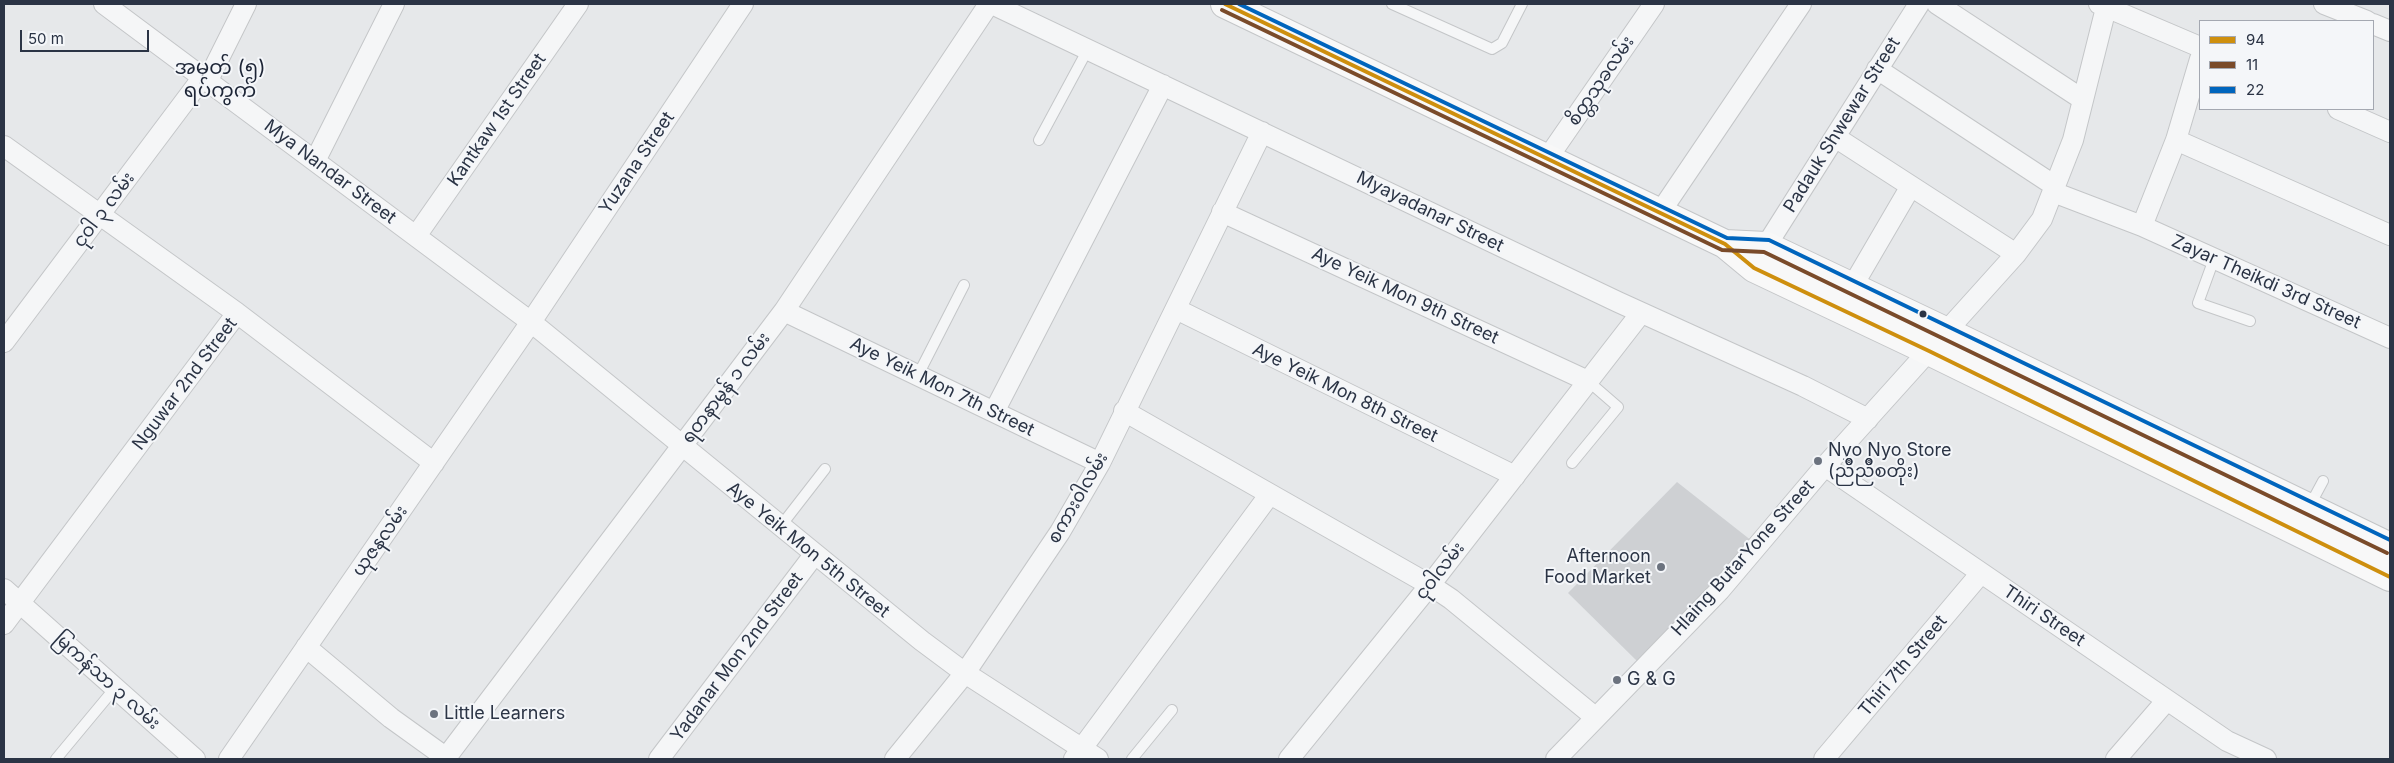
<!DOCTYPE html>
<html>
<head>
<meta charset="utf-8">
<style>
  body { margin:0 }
  #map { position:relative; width:2394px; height:763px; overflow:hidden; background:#e6e8ea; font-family:Inter,sans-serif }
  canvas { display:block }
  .frame { position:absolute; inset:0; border:5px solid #2b3445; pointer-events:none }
  .legend { position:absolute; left:2199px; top:20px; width:175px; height:90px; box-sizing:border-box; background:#f4f6f9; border:1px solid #a4a8b1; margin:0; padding:6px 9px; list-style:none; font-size:15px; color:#2b3445 }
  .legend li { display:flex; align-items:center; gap:10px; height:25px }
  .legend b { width:25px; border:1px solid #a4a8b1 }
  .scale { position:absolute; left:20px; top:30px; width:129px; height:22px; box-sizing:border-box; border:2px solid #2b3445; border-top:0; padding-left:6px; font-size:15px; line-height:18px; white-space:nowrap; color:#2b3445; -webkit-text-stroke:4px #f4f6f9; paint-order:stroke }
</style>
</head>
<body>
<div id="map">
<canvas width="2394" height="763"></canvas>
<div class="frame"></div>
<ul class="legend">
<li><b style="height:6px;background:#ce8f0e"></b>94</li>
<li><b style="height:6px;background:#7a4b2a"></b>11</li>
<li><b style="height:6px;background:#0065bd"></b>22</li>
</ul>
<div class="scale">50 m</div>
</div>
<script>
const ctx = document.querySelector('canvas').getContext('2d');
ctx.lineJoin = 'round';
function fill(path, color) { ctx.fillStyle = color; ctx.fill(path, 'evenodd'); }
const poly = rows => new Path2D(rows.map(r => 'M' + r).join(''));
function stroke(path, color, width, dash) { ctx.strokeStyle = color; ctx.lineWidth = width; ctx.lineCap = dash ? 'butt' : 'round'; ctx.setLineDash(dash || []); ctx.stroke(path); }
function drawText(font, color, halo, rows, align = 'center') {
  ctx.font = font + ' Inter,"Noto Sans Myanmar",sans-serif'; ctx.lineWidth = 4; ctx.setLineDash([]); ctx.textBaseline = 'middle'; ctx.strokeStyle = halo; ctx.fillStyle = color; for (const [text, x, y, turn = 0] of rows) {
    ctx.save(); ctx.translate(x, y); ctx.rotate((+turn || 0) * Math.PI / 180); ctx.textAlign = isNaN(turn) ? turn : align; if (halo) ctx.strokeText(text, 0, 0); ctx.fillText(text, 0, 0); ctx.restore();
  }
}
const building = poly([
  [1677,482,1752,541,1638,662,1568,593]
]);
const service = poly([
  [1392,4,1492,49,1502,43,1522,4],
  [1039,140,1088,49],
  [2214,259,2198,303,2250,321],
  [918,375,964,285],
  [1572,463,1618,407,1588,381],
  [2309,507,2323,481],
  [780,527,825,469],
  [56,759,115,688],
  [1132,759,1172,710]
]);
const minor = poly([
  [104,4,531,322,922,641,965,673,1098,759],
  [992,4,1618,302,1803,386,1868,419],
  [1937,4,2082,99],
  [2099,4,2200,47],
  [2324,4,2367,21],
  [2373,24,2390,31],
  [1877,69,2055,186],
  [208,80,246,4],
  [2338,109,2390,132],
  [1835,137,2016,254],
  [2176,140,2390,235],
  [4,146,237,313],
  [1547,159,1654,4],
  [315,161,394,4],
  [2053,192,2142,226,2390,338],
  [1222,212,1588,381],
  [1659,214,1801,4],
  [2142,226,2176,140,2200,59],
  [416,236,578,4],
  [1766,246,1919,4],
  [1852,287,1911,186],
  [1176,309,1515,476],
  [784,311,1100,463],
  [4,342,203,77],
  [1124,411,1430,585,1451,599,1595,717],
  [994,412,1163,85],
  [1825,466,2227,741,2266,759],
  [4,589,195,759],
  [4,624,237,313,434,463],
  [306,647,391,718,448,759],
  [229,759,531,322,743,4],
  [445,759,784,311,989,4],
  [659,759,814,555],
  [895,759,965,673,1060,532,1100,463,1262,132],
  [1074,759,1270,494],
  [1289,759,1430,585,1641,313],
  [1556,759,1720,590,1825,466,2016,254,2042,219,2073,140,2107,4],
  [1824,759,1981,573],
  [2116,759,2167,700]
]);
const secondary = poly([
  [1225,4,1725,244,1766,246,1947,332,2390,547],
  [1725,244,1754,268,1929,351,2390,577]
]);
const bus1 = poly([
  [1225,4,1725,244,1754,268,1929,351,2390,577]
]);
const bus2 = poly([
  [1222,10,1722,250,1764,252,2387,553]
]);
const bus3 = poly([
  [1239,4,1727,238,1769,240,2390,540]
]);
const markers = [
  [1923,314,4.5,"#2b3445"],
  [1818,461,5,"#6c737f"],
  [1661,567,5,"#6c737f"],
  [1617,680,5,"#6c737f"],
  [434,714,5,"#6c737f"]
];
const streetNames = [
  ["စိတ္တသုခလမ်း",1601,81,-56],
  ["Kantkaw 1st Street",497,120,-55],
  ["Padauk Shwewar Street",1842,125,-58],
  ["Yuzana Street",637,163,-56],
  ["Mya Nandar Street",330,172,37],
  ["ငုဝါ ၃ လမ်း",104,210,-53],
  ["Myayadanar Street",1430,212,26],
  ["Zayar Theikdi 3rd Street",2266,282,24],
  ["Aye Yeik Mon 9th Street",1405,296,25],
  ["Nguwar 2nd Street",185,384,-53],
  ["Aye Yeik Mon 7th Street",942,387,26],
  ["ရတနာမွန် ၁ လမ်း",726,388,-53],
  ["Aye Yeik Mon 8th Street",1345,393,26],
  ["စကား၀ါလမ်း",1078,498,-60],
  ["ယုဇနလမ်း",380,541,-55],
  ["Aye Yeik Mon 5th Street",808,550,39],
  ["Hlaing ButarYone Street",1743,558,-48],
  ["ငုဝါလမ်း",1440,571,-52],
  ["Thiri Street",2044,616,34],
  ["Yadanar Mon 2nd Street",737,657,-53],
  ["Thiri 7th Street",1903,666,-50],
  ["မြကန်သာ ၃ လမ်း",107,681,42]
];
const poiNames = [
  ["Nyo Nyo Store",1828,451],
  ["(ညိဳညိဳစတိုး)",1828,472],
  ["Afternoon",1651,557,"right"],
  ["Food Market",1651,578,"right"],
  ["G & G",1627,680],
  ["Little Learners",444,714]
];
const quarterNames = [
  ["အမှတ် (၅)",220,68],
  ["ရပ်ကွက်",220,91]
];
fill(building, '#ced0d3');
stroke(service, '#c4c6c8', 12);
stroke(minor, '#c4c6c8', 22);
stroke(secondary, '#c4c6c8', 30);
stroke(service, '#f5f6f7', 10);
stroke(minor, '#f5f6f7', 20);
stroke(secondary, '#f8f8f8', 28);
stroke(bus1, '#ce8f0e', 4);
stroke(bus2, '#7a4b2a', 4);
stroke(bus3, '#0065bd', 4);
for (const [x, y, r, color] of markers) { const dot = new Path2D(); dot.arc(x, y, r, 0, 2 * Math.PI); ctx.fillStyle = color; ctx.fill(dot); stroke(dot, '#f4f6f9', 2); }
drawText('18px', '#2b3445', '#f4f6f9', streetNames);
drawText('18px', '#2b3445', '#f4f6f9', poiNames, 'left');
drawText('20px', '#1d2536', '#f4f6f9', quarterNames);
</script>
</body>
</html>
